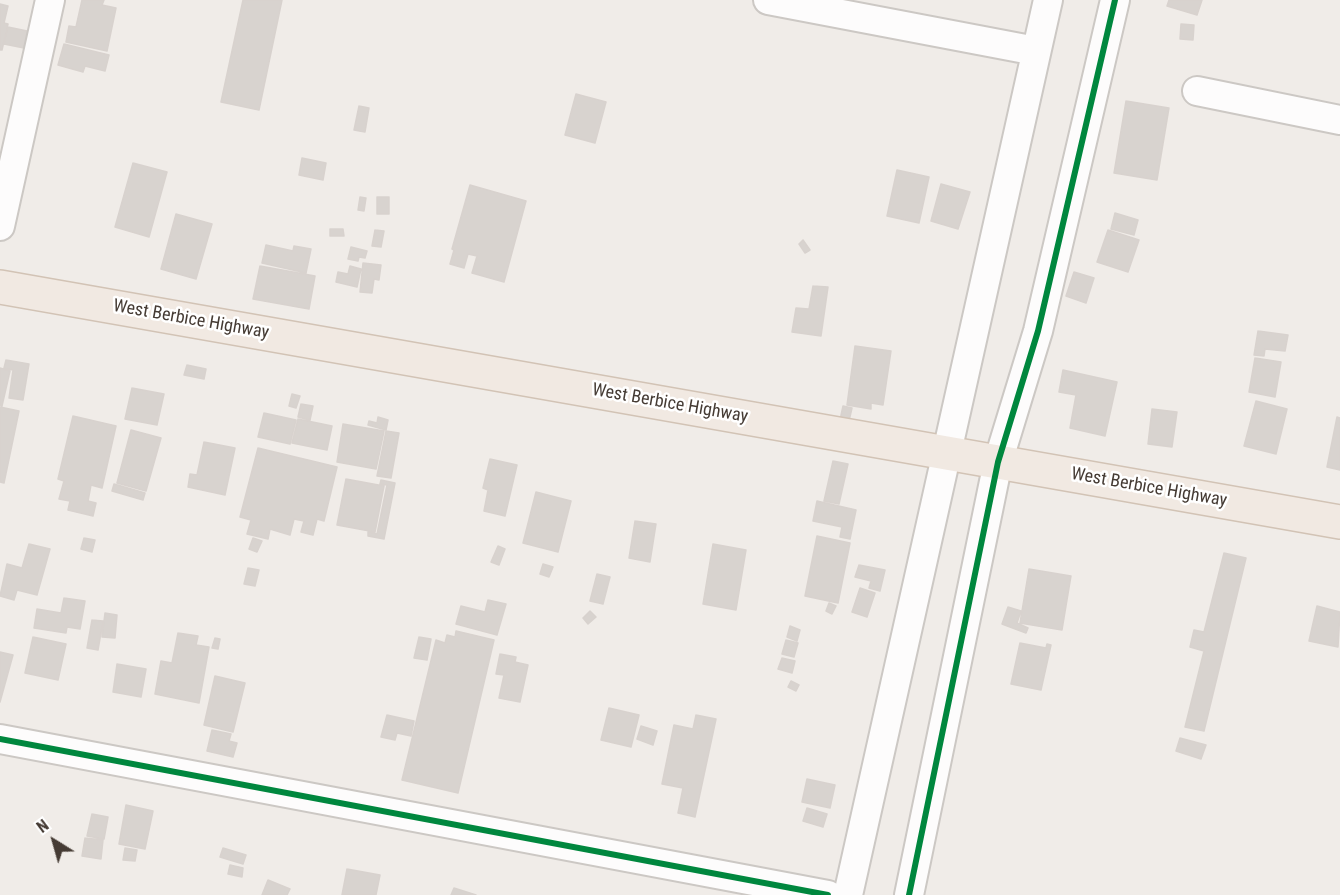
<!DOCTYPE html>
<html>
<head>
<meta charset="utf-8">
<style>
  body { margin:0 }
  #map { position:relative; width:1340px; height:895px; overflow:hidden; background:#f0ece8; font-family:"Roboto Condensed",sans-serif }
  canvas { display:block }
  .north { position:absolute; left:24px; top:811px; width:60px; height:60px; -webkit-text-stroke:4px #fff; paint-order:stroke; rotate:323deg; font-size:16px; font-weight:700; line-height:24px; text-align:center; color:#453b34 }
  .north::after { content:''; display:block; margin:auto; width:21px; height:27px; background:#453b34; clip-path:polygon(50% 0,100% 100%,50% 72%,0 100%) }
</style>
</head>
<body>
<div id="map">
<canvas width="1340" height="895"></canvas>
<div class="north">N</div>
</div>
<script>
const ctx = document.querySelector('canvas').getContext('2d');
ctx.lineJoin = 'round';
function fill(path, color) { ctx.fillStyle = color; ctx.fill(path, 'evenodd'); }
const poly = rows => new Path2D(rows.map(r => 'M' + r).join(''));
function stroke(path, color, width, dash) { ctx.strokeStyle = color; ctx.lineWidth = width; ctx.lineCap = dash ? 'butt' : 'round'; ctx.setLineDash(dash || []); ctx.stroke(path); }
function drawText(font, color, halo, rows, align = 'center') {
  ctx.font = font + ' "Roboto Condensed",sans-serif'; ctx.lineWidth = 5; ctx.setLineDash([]); ctx.textBaseline = 'middle'; ctx.strokeStyle = halo; ctx.fillStyle = color; for (const [text, x, y, turn = 0] of rows) {
    ctx.save(); ctx.translate(x, y); ctx.rotate((+turn || 0) * Math.PI / 180); ctx.textAlign = isNaN(turn) ? turn : align; if (halo) ctx.strokeText(text, 0, 0); ctx.fillText(text, 0, 0); ctx.restore();
  }
}
const building = poly([
  [82,0,104,0,102,5,116,8,107,51,66,42,69,26,76,27,82,0],
  [243,0,282,0,259,110,221,102,243,0],
  [1169,0,1202,0,1197,15,1167,6,1169,0],
  [0,4,8,6,4,23,8,24,2,50,0,50,0,4],
  [1181,24,1194,25,1193,40,1180,39,1181,24],
  [8,27,32,32,31,43,25,42,24,48,4,44,8,27],
  [64,44,109,55,105,71,85,66,83,72,58,65,64,44],
  [576,94,606,102,595,143,565,135,576,94],
  [1126,101,1169,108,1157,180,1114,173,1126,101],
  [359,106,369,108,365,132,354,130,359,106],
  [302,158,326,163,323,180,299,175,302,158],
  [133,163,167,172,149,237,115,227,133,163],
  [897,170,929,177,919,223,887,216,897,170],
  [941,184,970,192,958,229,931,221,941,184],
  [470,185,526,201,504,282,472,273,477,256,468,254,464,268,450,264,454,250,452,249,470,185],
  [360,197,366,198,364,211,358,210,360,197],
  [377,197,389,197,389,214,377,214,377,197],
  [1115,213,1138,220,1134,235,1111,229,1115,213],
  [176,214,212,224,196,279,161,269,176,214],
  [330,229,343,229,344,236,330,236,330,229],
  [375,230,384,231,381,247,372,246,375,230],
  [1108,230,1139,240,1128,272,1097,262,1108,230],
  [803,240,810,250,805,253,799,244,803,240],
  [266,245,293,251,294,246,311,249,306,273,262,263,266,245],
  [351,247,367,251,365,258,359,257,358,261,348,259,351,247],
  [363,263,381,265,379,280,374,279,372,293,360,292,363,263],
  [260,266,315,276,309,309,253,299,260,266],
  [350,266,361,269,357,287,336,282,338,272,348,274,350,266],
  [1074,272,1094,278,1086,303,1066,296,1074,272],
  [813,286,828,287,821,336,792,332,796,308,809,309,813,286],
  [1258,331,1288,335,1285,351,1265,349,1264,356,1254,355,1258,331],
  [855,346,891,351,883,405,871,403,871,409,847,405,855,346],
  [1255,358,1281,362,1275,397,1249,392,1255,358],
  [6,360,29,364,23,400,9,398,13,370,4,368,6,360],
  [187,365,206,369,204,379,184,375,187,365],
  [0,368,10,371,2,406,0,405,0,368],
  [1063,370,1117,382,1105,436,1070,428,1076,395,1059,392,1063,370],
  [132,388,164,394,157,425,125,419,132,388],
  [292,394,300,396,296,408,289,406,292,394],
  [1256,401,1287,409,1276,454,1244,446,1256,401],
  [301,404,313,406,310,420,298,417,301,404],
  [843,406,852,408,849,421,840,420,843,406],
  [0,407,19,411,4,483,0,482,0,407],
  [1152,409,1177,412,1172,447,1148,444,1152,409],
  [264,413,296,420,290,444,258,437,264,413],
  [73,416,116,426,102,488,91,485,88,501,96,503,93,516,68,510,70,501,59,499,64,481,58,479,73,416],
  [378,417,388,420,386,430,368,425,369,421,377,423,378,417],
  [1337,417,1340,418,1340,470,1327,467,1337,417],
  [298,419,332,426,327,450,292,443,298,419],
  [343,424,384,431,376,469,337,462,343,424],
  [131,430,161,438,146,491,117,483,131,430],
  [386,431,399,433,391,478,377,476,386,431],
  [204,442,235,448,225,495,188,487,190,474,197,475,204,442],
  [258,448,337,467,324,521,317,519,313,535,301,532,304,521,294,519,290,535,270,529,268,539,247,534,251,520,240,517,258,448],
  [490,459,517,465,505,516,484,511,488,490,483,488,490,459],
  [833,461,848,464,839,504,824,501,833,461],
  [346,479,384,486,375,532,337,525,346,479],
  [381,480,395,483,384,539,368,536,368,532,377,534,387,485,380,484,381,480],
  [114,484,145,493,143,500,112,491,114,484],
  [536,492,571,501,558,552,523,543,536,492],
  [817,501,856,510,850,539,840,537,842,527,813,521,817,501],
  [635,521,656,524,650,562,629,558,635,521],
  [817,536,850,543,838,603,805,596,817,536],
  [84,538,95,540,92,552,81,549,84,538],
  [253,538,262,541,257,552,249,549,253,538],
  [29,544,50,549,37,595,17,590,14,600,0,596,7,564,22,568,29,544],
  [713,544,746,550,736,610,703,604,713,544],
  [498,546,505,549,499,565,491,562,498,546],
  [1224,553,1246,558,1204,731,1185,727,1204,651,1190,647,1194,630,1204,632,1224,553],
  [543,564,553,567,549,577,540,574,543,564],
  [859,565,885,570,880,591,869,588,871,581,855,577,859,565],
  [248,568,259,570,255,586,244,584,248,568],
  [1029,569,1071,576,1062,630,1020,623,1029,569],
  [597,574,610,577,603,604,590,601,597,574],
  [860,588,875,593,867,617,852,612,860,588],
  [64,598,85,601,80,629,67,627,66,633,34,628,37,609,61,613,64,598],
  [488,600,506,604,497,635,456,624,461,606,485,612,488,600],
  [829,603,836,606,832,614,826,611,829,603],
  [1317,606,1340,612,1338,647,1309,641,1317,606],
  [1008,607,1021,611,1017,623,1028,628,1026,633,1002,624,1008,607],
  [590,611,596,617,588,624,583,618,590,611],
  [105,613,117,615,115,638,102,637,105,613],
  [92,620,103,621,98,650,87,648,92,620],
  [790,626,800,630,797,641,787,637,790,626],
  [456,631,494,640,458,793,402,780,436,640,445,643,447,635,455,637,456,631],
  [178,633,198,636,196,645,209,647,199,703,155,694,161,661,172,663,178,633],
  [33,637,66,644,58,680,25,673,33,637],
  [419,637,431,639,427,660,414,658,419,637],
  [215,638,220,639,218,649,212,648,215,638],
  [786,640,798,643,794,657,782,654,786,640],
  [1020,643,1046,648,1047,644,1051,645,1041,690,1011,684,1020,643],
  [0,652,13,655,0,702,0,652],
  [500,654,516,657,515,662,528,665,520,702,499,698,504,675,496,674,500,654],
  [782,658,795,661,792,673,778,669,782,658],
  [117,664,146,669,141,697,113,692,117,664],
  [215,676,245,683,233,732,204,725,215,676],
  [791,681,799,685,796,691,788,687,791,681],
  [609,708,639,715,631,747,601,740,609,708],
  [387,715,414,721,411,736,397,733,395,740,381,737,387,715],
  [696,715,716,719,695,817,678,813,683,788,662,784,674,725,693,729,696,715],
  [641,726,657,731,653,745,637,739,641,726],
  [212,730,231,734,229,741,237,743,233,757,207,751,212,730],
  [1180,738,1206,745,1201,759,1176,751,1180,738],
  [807,779,835,785,830,808,802,802,807,779],
  [126,805,153,811,145,849,119,844,126,805],
  [807,808,827,814,823,827,803,821,807,808],
  [92,814,108,817,104,839,87,836,92,814],
  [85,838,103,840,101,859,82,856,85,838],
  [125,848,137,850,135,861,123,860,125,848],
  [223,848,246,855,243,864,220,857,223,848],
  [230,865,243,868,242,877,228,874,230,865],
  [347,869,380,875,376,895,342,895,347,869],
  [268,880,290,889,287,895,262,895,268,880],
  [454,888,476,895,451,895,454,888]
]);
const minor = poly([
  [768,0,1036,51],
  [1197,91,1340,120],
  [0,226,50,0],
  [0,739,828,895],
  [848,895,1048,0],
  [909,895,998,462,1038,331,1115,0]
]);
const primary = poly([
  [0,287,1340,522]
]);
const cycleway = poly([
  [0,739,828,895],
  [909,895,998,462,1038,331,1115,0]
]);
const streetNames = [
  ["West Berbice Highway",191,320,10],
  ["West Berbice Highway",670,404,10],
  ["West Berbice Highway",1149,488,10]
];
fill(building, '#d8d3cf');
stroke(building, '#d8d2ce', 1.5);
stroke(minor, '#ccc8c4', 32);
stroke(primary, '#d2c3b5', 36);
stroke(minor, '#fdfcfc', 28);
stroke(primary, '#f1e9e2', 33);
stroke(cycleway, '#00873e', 6);
drawText('18px', '#453b34', '#fff', streetNames);
</script>
</body>
</html>
